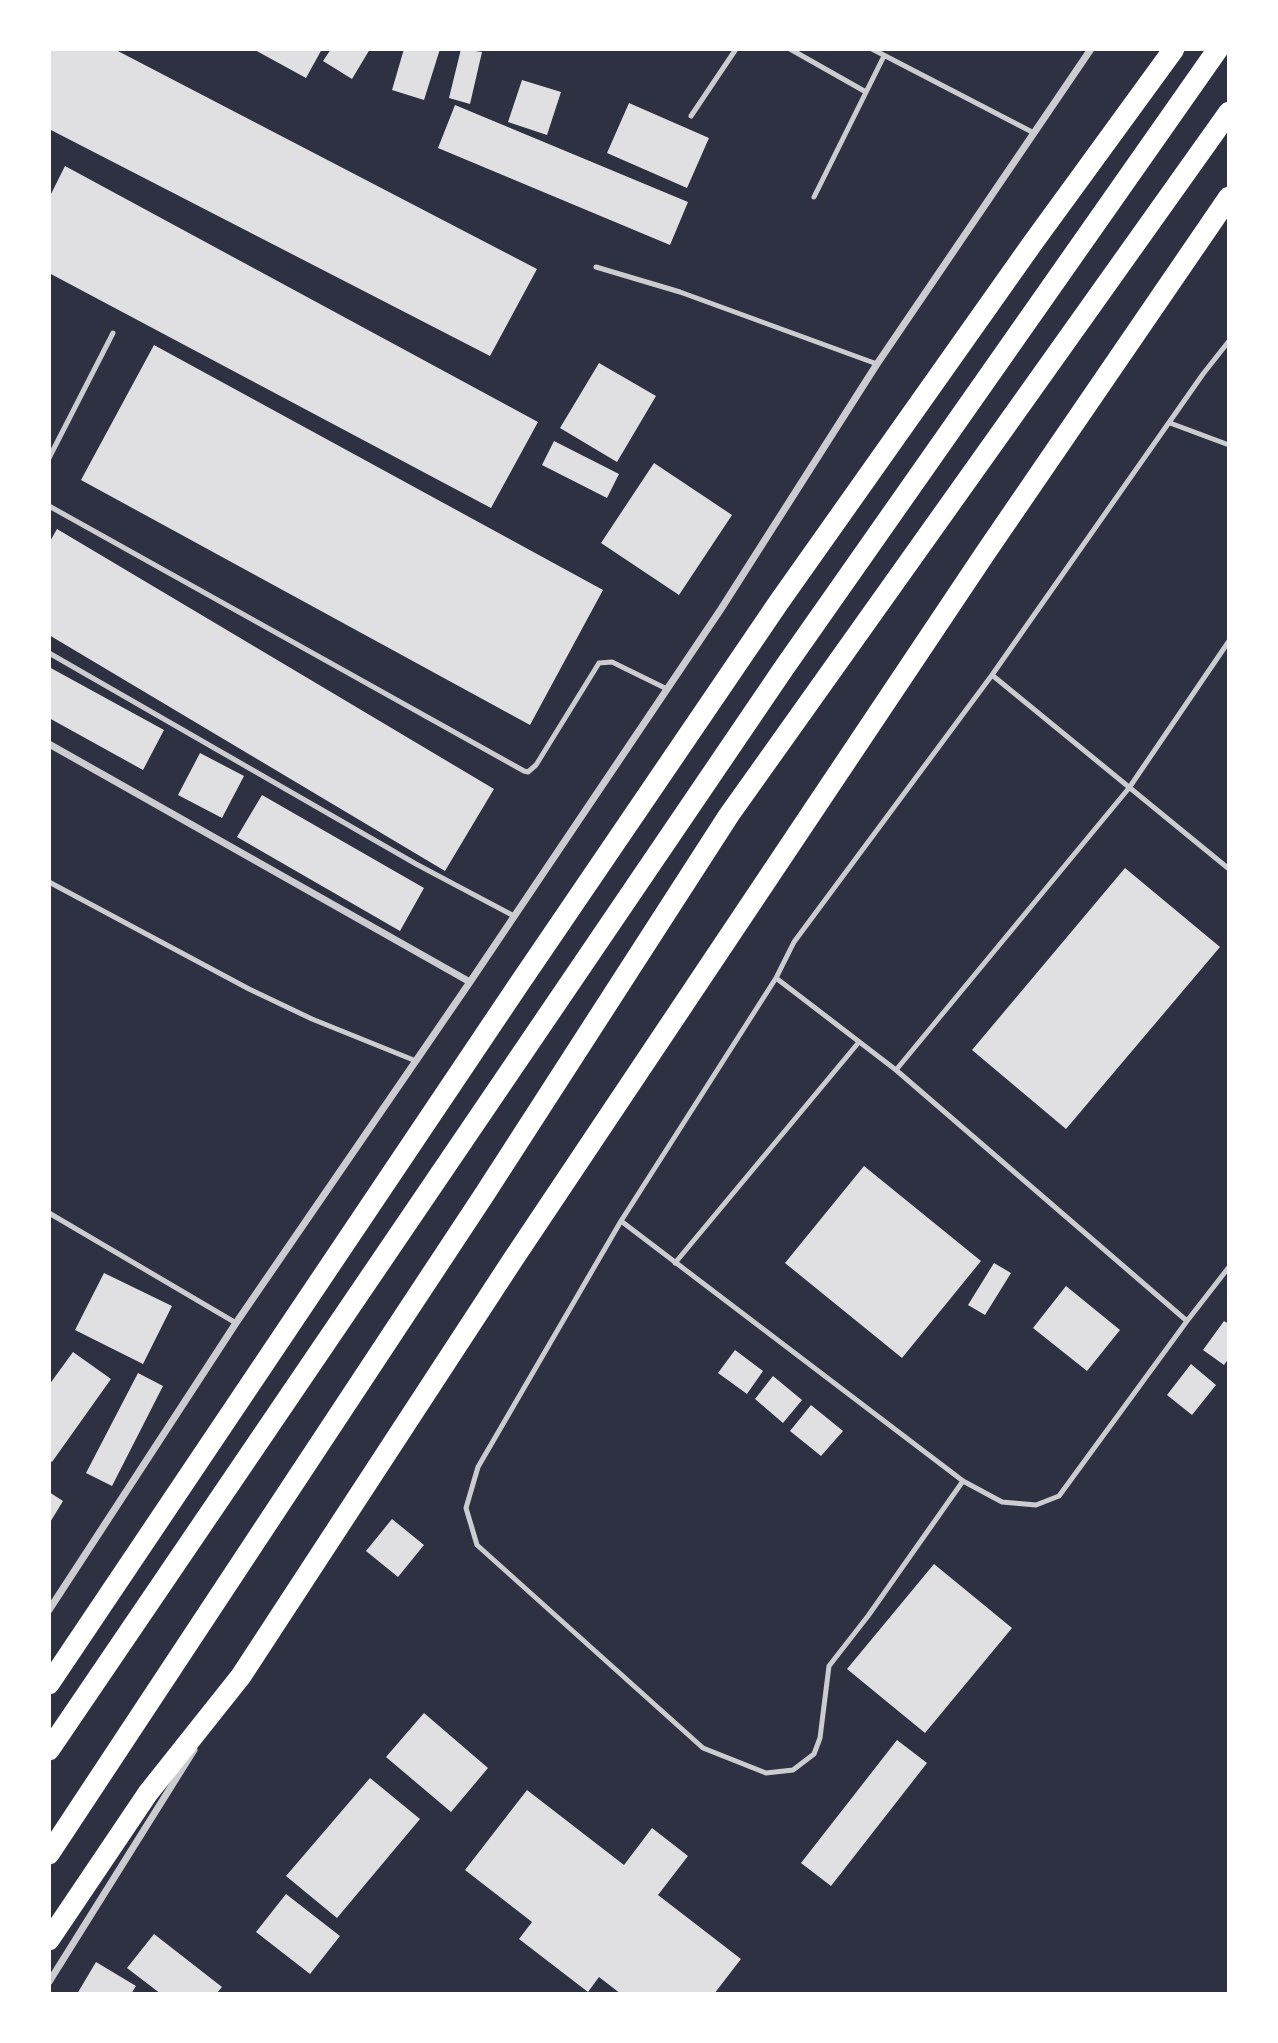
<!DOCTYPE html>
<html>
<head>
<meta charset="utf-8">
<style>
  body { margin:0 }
  #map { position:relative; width:1278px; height:2043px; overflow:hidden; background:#2d3142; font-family:"Work Sans",sans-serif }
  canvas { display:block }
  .frame { position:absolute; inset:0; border:51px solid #fff; pointer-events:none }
</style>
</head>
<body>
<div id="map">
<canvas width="1278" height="2043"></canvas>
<div class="frame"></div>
</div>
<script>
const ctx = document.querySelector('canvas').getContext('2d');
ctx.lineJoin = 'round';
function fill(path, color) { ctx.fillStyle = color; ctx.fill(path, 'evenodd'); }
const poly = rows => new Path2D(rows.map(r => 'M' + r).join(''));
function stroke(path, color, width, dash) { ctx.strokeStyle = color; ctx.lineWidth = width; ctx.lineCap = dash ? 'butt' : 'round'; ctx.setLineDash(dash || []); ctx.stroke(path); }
const building = poly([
  [49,49,114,49,537,269,490,356,49,129],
  [253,49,322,49,306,78],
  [331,49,370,49,352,79,323,61],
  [404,49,440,49,424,100,392,90],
  [461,49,482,52,470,104,449,98],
  [522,80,561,92,547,135,508,122],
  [629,103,709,138,687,188,607,153],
  [455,105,688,202,670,245,438,148],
  [65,166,538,422,491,508,49,273,49,198],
  [154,345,603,590,530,725,81,480],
  [599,363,656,396,617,462,560,428],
  [554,441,619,474,607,498,542,465],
  [654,463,732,515,679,595,601,543],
  [57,529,494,789,445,871,49,635,49,543],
  [49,667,164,730,143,770,49,718],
  [200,753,244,776,222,818,178,795],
  [262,795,424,888,400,931,237,837],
  [1125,868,1220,947,1066,1129,972,1050],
  [864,1166,981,1261,902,1358,785,1263],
  [994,1263,1011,1273,985,1315,968,1305],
  [104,1273,172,1306,143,1364,75,1330],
  [1066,1286,1120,1330,1087,1371,1033,1328],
  [1224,1321,1229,1324,1229,1358,1224,1365,1203,1350],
  [735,1350,763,1371,747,1394,718,1373],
  [73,1352,111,1379,52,1462,49,1460,49,1385],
  [1191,1364,1216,1385,1192,1415,1167,1395],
  [138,1373,163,1386,112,1486,86,1473],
  [773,1376,802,1400,783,1423,755,1399],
  [811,1405,843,1431,821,1456,790,1431],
  [49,1492,63,1501,49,1524],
  [392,1519,424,1545,398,1577,366,1551],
  [934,1564,1012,1628,925,1733,847,1669],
  [424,1713,488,1768,451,1812,386,1757],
  [897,1740,927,1763,831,1886,801,1863],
  [370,1778,420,1819,337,1918,286,1876],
  [527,1790,624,1865,652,1828,688,1856,658,1895,741,1959,714,1994,621,1994,599,1977,588,1992,519,1939,532,1922,465,1870],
  [286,1894,340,1936,310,1974,256,1932],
  [154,1934,222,1987,216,1994,161,1994,127,1968],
  [96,1962,136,1986,131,1994,77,1994]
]);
const service = poly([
  [790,49,866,92],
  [872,49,1034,133],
  [691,116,736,49],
  [814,197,884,56],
  [596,267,680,292,877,364],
  [1229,341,1203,374,992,675,1229,869],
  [1170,423,1229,445],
  [49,458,113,333],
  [49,506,524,771,528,772,536,765,599,663,612,662,667,689],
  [49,653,416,864,514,916],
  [992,675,794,942,776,978,896,1070,1187,1321],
  [49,882,249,989,312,1019,416,1061],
  [776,978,621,1221,478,1467,466,1508,477,1545,703,1748,766,1773,793,1770,814,1754,820,1738,829,1666,868,1616,963,1481],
  [896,1070,1129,788,1229,641],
  [49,1213,236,1323],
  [621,1221,963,1481,1002,1502,1036,1505,1059,1496,1187,1321,1229,1267],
  [675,1263,859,1042]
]);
const minor = poly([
  [49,744,470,982],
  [49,1610,236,1323,470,982,721,609,877,364,1091,49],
  [49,1982,194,1750]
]);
const motorway = poly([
  [49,1684,517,987,779,602,1032,244,1174,49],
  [49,1750,784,668,1218,49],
  [49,1854,484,1195,729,815,1229,112],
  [49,1940,148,1793,241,1676,512,1261,986,552,1229,197]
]);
fill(building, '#e0e0e3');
stroke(service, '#caccd0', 5);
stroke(minor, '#caccd0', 7);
stroke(motorway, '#fff', 21);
</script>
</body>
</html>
